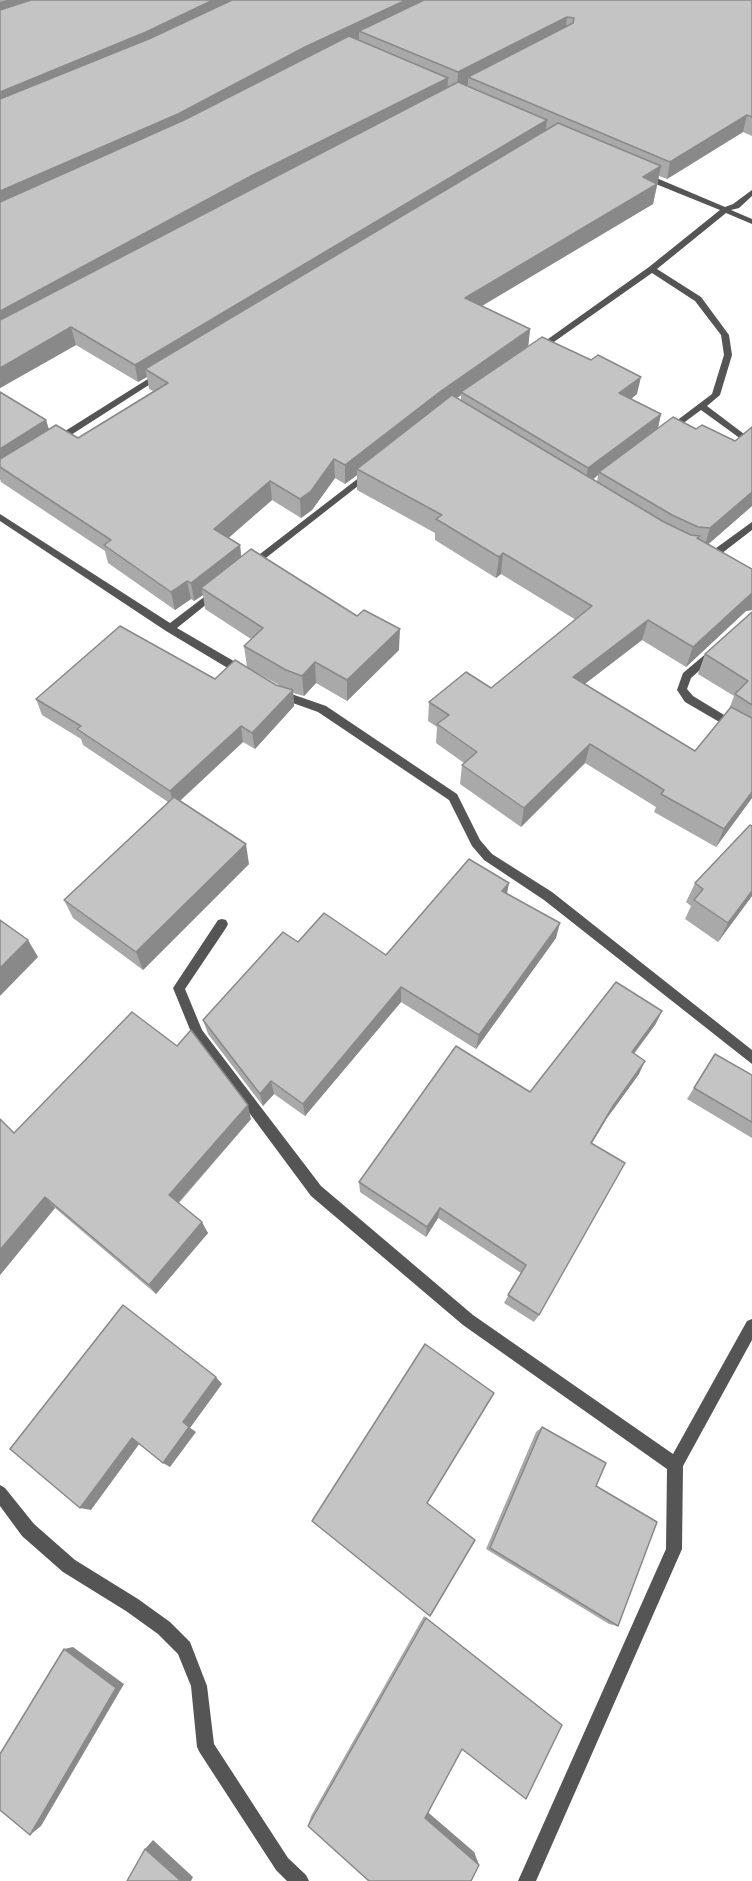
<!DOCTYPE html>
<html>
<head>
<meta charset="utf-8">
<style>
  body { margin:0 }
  canvas { display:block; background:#fff }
</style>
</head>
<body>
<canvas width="752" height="1881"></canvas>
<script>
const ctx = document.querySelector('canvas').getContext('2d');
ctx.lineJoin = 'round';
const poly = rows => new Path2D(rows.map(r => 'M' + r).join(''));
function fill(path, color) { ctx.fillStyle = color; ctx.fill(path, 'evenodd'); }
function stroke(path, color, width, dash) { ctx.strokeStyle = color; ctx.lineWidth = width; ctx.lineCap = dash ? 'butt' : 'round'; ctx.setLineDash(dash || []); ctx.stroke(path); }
const street = poly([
  [641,174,647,174,725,207,733,204,752,190,752,196,739,208,731,210,752,219,752,224,726,213,657,269,701,297,729,335,732,355,720,395,707,406,752,440,752,447,701,410,670,433,664,433,663,431,712,394,724,355,721,335,695,301,652,273,541,351,534,349,649,267,720,210,641,178,641,174],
  [159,372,166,374,60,442,54,442,54,438,159,372],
  [369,470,374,473,372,475,253,568,247,568,247,564,369,470],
  [0,514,170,623,212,591,218,591,218,595,177,628,249,670,250,673,249,676,241,676,166,631,0,521,0,514],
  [752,522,752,530,717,557,703,556,703,552,712,551,752,522],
  [714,647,719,651,718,654,691,678,687,689,693,696,752,732,752,741,685,702,677,690,683,673,714,647],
  [280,690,326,706,457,794,480,840,492,854,552,892,752,1050,752,1064,544,900,484,860,472,846,449,800,318,712,276,697,275,694,280,690],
  [222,919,226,920,228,924,226,928,185,989,202,1030,321,1186,473,1315,673,1454,747,1321,752,1319,752,1340,683,1466,682,1549,536,1881,518,1881,666,1549,667,1469,463,1325,311,1196,193,1037,173,988,218,920,222,919],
  [0,1485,5,1488,34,1524,75,1560,138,1599,170,1622,190,1642,207,1686,214,1744,288,1858,306,1875,309,1881,287,1881,276,1870,200,1753,197,1747,191,1686,178,1654,158,1634,126,1611,63,1572,22,1536,0,1506,0,1485]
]);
const wall = poly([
  [0,0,752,0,752,136,743,132,667,179,659,176,653,204,482,306,530,329,528,346,637,394,631,399,661,414,658,428,752,506,708,544,752,569,752,610,746,611,686,667,642,640,584,684,695,751,728,712,734,696,698,674,705,654,752,612,752,798,716,847,654,812,656,807,585,763,521,827,460,784,462,765,464,763,436,743,437,727,428,721,429,702,491,688,576,620,501,574,496,578,435,540,435,533,357,490,357,475,345,484,335,478,312,510,301,518,272,500,228,538,240,545,241,557,399,650,347,701,316,683,304,696,293,693,294,706,255,749,243,742,180,801,249,864,143,970,73,918,64,900,168,802,83,745,81,739,42,715,36,699,215,679,279,685,247,667,244,646,251,639,205,609,203,595,194,601,191,599,175,610,108,563,105,551,1,482,0,479,0,392,46,420,49,429,78,438,153,391,149,389,147,377,138,382,76,345,0,388],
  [461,395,461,401,457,398],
  [598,475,597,482,593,480],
  [695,883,752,896,718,942,685,919,691,906,686,902],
  [507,893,556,938,476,1049,401,1002,305,1116,274,1094,263,1106,208,1034,203,1020,298,942,386,955],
  [662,1011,655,1025,634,1054,639,1074,607,1118,592,1143,539,1315,534,1322,504,1303,521,1273,438,1218,426,1237,360,1192,359,1182,530,1092],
  [715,1054,752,1075,752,1138,687,1099],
  [0,1119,14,1133,251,1119,179,1203,208,1233,156,1294,55,1208,0,1275],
  [542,1427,596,1486,618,1626,609,1624,486,1549,536,1432],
  [424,1616,562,1725,462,1749,428,1813,474,1852,479,1865,308,1826,311,1816]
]);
const shadedWall = poly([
  [7,0,67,0,0,20,0,2],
  [213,0,250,0,0,111,0,92],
  [406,0,441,0,359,31,359,39,0,211,0,191],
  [567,17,565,34,468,77,468,84,457,90,458,72],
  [448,78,447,95,0,331,0,311,251,176],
  [747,115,743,132,667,179,670,162],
  [547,120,545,137,145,369,147,377,138,382,135,365],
  [661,166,653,204,463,317,465,298,643,177],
  [71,327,76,345,0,388,0,368],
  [530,329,528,349,461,392,461,395,357,469,357,475,345,484,345,465,441,391],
  [641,377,637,394,616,411,619,393],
  [661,414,657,432,599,472,598,475,585,485,588,468],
  [46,420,51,438,0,467,0,449],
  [334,459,335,478,312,510,301,518,300,499],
  [270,481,272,500,217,548,214,529],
  [752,492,752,506,704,548,710,528],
  [240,545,242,564,201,588,203,595,194,601,191,583],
  [503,553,501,574,496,578,499,557],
  [187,581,191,599,175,610,171,592],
  [752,593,752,610,746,611,686,667,693,647],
  [648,620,642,640,568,697,573,677],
  [400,629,399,650,347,701,347,680],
  [315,662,316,683,304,696,302,676],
  [293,690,294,706,255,749,252,733],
  [241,726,243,742,174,806,170,791],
  [590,744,585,763,521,827,524,808],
  [752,792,752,798,716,847,724,829],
  [246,844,249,864,143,970,136,952],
  [509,883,506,899,502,891],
  [752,891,752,896,718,942,728,923],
  [560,923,556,938,476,1049,479,1035],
  [28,940,38,957,0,996,0,968],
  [401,987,401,1002,305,1116,303,1104],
  [662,1011,655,1025,625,1065,632,1052],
  [645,1061,639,1074,607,1118,585,1154,613,1106],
  [271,1081,274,1094,263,1106,260,1094],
  [248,1105,251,1119,175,1206,169,1195],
  [45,1197,55,1208,0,1275,0,1250],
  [440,1208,438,1218,426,1237,427,1227],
  [202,1222,208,1233,156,1294,149,1285],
  [216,1377,222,1384,190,1428,183,1422],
  [189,1427,196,1432,170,1467,163,1463],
  [132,1438,140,1443,91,1510,80,1508],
  [73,1647,124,1684,41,1826,30,1835,64,1649],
  [423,1808,474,1852,479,1865,425,1818],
  [153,1840,193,1877,191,1881,181,1881,145,1849]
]);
const building = poly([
  [31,0,213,0,146,32,0,92,0,10,31,0],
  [232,0,406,0,305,47,178,114,0,191,0,99,151,38,232,0],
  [424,0,752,0,752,117,747,115,670,162,468,77,573,23,574,18,567,17,458,72,359,31,424,0],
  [349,36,448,78,251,176,0,311,0,202,184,120,349,36],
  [458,82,547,120,135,365,71,327,0,368,0,320,458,82],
  [558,123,661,166,643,177,657,184,465,298,530,329,441,391,345,465,334,459,311,491,300,499,270,481,214,529,240,545,191,583,187,581,171,592,104,545,111,540,0,467,0,459,56,425,78,438,168,383,145,369,558,123],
  [542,337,591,360,598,355,641,377,619,393,661,414,588,468,461,392,542,337],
  [0,392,46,420,0,449,0,392],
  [452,395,664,522,691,535,700,536,697,538,752,569,752,593,693,647,648,620,573,677,695,751,731,707,752,718,752,792,724,829,661,794,664,790,590,744,524,808,462,765,477,752,437,724,449,715,429,702,466,672,491,688,592,606,503,553,499,557,436,519,442,515,357,469,452,395],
  [673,417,696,429,702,425,735,441,752,427,752,492,710,528,698,527,672,515,599,472,673,417],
  [251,549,357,616,364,610,400,629,347,680,315,662,302,676,286,670,244,646,263,628,201,588,251,549],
  [752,612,752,705,735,694,748,681,705,654,752,612],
  [120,626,215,679,235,660,276,685,293,690,252,733,241,726,170,791,77,729,81,726,36,699,120,626],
  [174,797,246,844,136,952,64,900,174,797],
  [750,825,752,826,752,891,728,923,694,900,703,889,695,883,750,825],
  [469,859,509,883,502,891,560,923,479,1035,401,987,303,1104,271,1081,260,1094,203,1020,283,932,298,942,324,913,386,955,469,859],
  [0,920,28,940,0,968,0,920],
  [616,982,662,1011,632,1052,645,1061,613,1106,591,1143,625,1163,539,1315,508,1295,526,1265,440,1208,427,1227,359,1182,456,1046,530,1092,616,982],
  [132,1012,177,1046,191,1030,248,1105,169,1195,202,1222,149,1285,45,1197,0,1250,0,1119,14,1133,132,1012],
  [715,1054,752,1075,752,1122,694,1088,715,1054],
  [123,1305,216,1377,183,1422,189,1427,163,1463,132,1438,80,1508,10,1449,123,1305],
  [425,1344,494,1393,427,1503,475,1540,430,1616,312,1521,425,1344],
  [542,1427,606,1463,596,1486,657,1522,618,1626,490,1548,542,1427],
  [426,1618,562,1725,526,1799,462,1749,425,1818,479,1865,471,1881,369,1881,308,1826,426,1618],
  [64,1649,116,1688,30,1835,0,1810,0,1754,64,1649],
  [145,1849,181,1881,127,1881,145,1849]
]);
fill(street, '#555');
fill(wall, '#a9a9a9');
fill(shadedWall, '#898989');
fill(building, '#c4c4c4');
stroke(building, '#898989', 1.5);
</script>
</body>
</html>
